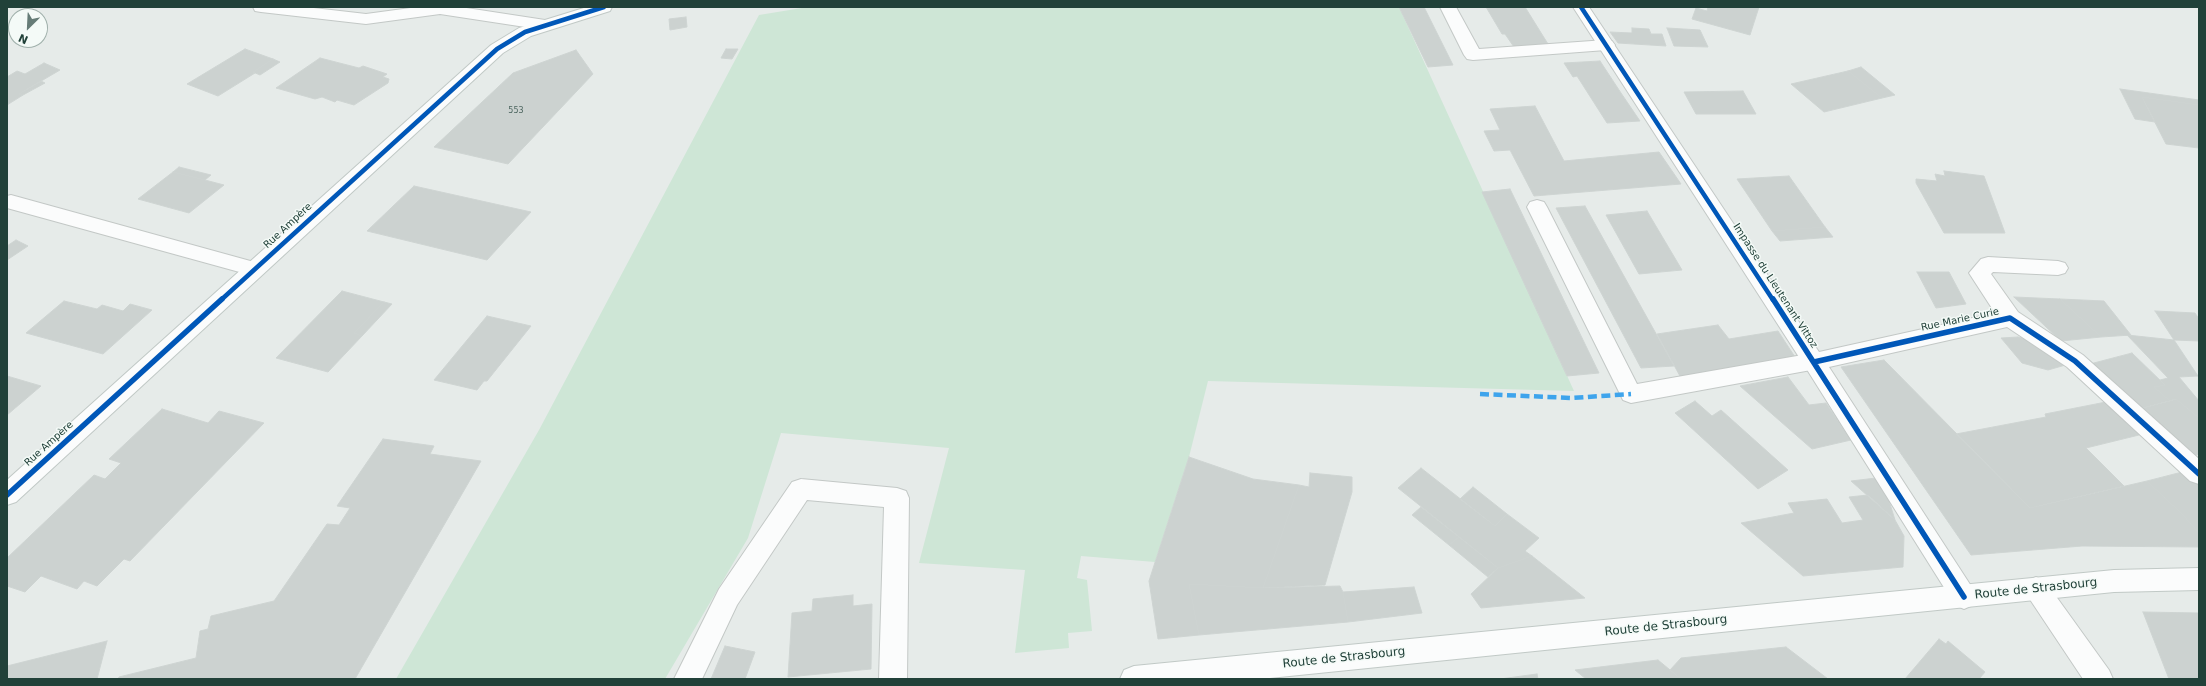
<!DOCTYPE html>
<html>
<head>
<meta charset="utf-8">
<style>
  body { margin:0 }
  #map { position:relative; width:2206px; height:686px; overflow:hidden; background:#e6ebe9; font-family:"DejaVu Sans",sans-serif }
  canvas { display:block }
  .frame { position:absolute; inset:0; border:8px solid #214139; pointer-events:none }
  .north { position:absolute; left:8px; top:8px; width:40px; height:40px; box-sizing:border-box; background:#f4faf7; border:1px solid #a0b0ab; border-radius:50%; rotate:204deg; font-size:11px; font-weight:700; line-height:16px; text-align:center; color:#214139 }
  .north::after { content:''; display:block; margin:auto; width:14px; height:18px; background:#667c77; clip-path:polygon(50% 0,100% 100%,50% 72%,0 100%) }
</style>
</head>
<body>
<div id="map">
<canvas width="2206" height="686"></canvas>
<div class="frame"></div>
<div class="north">N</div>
</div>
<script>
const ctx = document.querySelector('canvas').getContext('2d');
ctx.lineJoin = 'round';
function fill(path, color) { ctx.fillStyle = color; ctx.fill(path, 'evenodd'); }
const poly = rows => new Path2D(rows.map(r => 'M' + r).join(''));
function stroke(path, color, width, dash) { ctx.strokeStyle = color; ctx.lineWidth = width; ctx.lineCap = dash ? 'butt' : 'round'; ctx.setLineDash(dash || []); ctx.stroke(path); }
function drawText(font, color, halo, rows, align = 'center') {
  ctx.font = font + ' "DejaVu Sans",sans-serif'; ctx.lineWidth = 3; ctx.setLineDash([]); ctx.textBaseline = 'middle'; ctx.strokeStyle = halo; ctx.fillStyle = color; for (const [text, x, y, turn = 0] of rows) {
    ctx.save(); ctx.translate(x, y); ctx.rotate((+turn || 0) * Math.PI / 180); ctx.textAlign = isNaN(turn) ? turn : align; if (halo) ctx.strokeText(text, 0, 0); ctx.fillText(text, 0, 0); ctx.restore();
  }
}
const green = poly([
  [808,7,1399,7,1574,391,1208,381,1189,457,1155,562,1081,556,1077,578,1087,580,1092,631,1068,633,1069,648,1015,653,1025,570,919,563,949,448,781,433,748,538,665,679,396,679,539,430,759,15]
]);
const building = poly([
  [1399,7,1424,7,1453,65,1428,67,1399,7],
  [1486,7,1525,7,1548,44,1514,47,1505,34,1502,34,1486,7],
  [1708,7,1759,7,1750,35,1692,19,1696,8,1707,11,1708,7],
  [686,17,687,27,670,30,669,19,686,17],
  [1632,28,1649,29,1651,34,1662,34,1666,46,1618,43,1610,32,1632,33,1632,28],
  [1667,28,1700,30,1708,47,1674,46,1667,28],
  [245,49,273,59,253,72,255,73,218,96,187,84,245,49],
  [726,49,738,49,732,59,721,58,726,49],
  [576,50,593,74,508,164,434,147,513,73,576,50],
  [320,58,359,68,363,66,387,74,383,77,389,79,388,83,354,105,337,100,335,102,322,97,315,99,276,88,320,58],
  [273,59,280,62,260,75,253,72,273,59],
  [1600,61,1621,93,1640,121,1607,123,1577,76,1573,77,1564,63,1600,61],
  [44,63,60,70,19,94,23,95,7,105,7,77,17,71,25,74,44,63],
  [1861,67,1895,95,1882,98,1848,71,1861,67],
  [1848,71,1882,98,1824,112,1791,84,1848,71],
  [41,81,45,83,23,95,19,94,41,81],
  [2120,89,2199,100,2199,105,2142,97,2155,122,2135,119,2120,89],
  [1743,91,1756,114,1696,114,1684,92,1743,91],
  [2142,97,2199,105,2199,148,2166,144,2142,97],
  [1535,106,1564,161,1659,152,1681,184,1534,196,1510,150,1494,151,1484,131,1500,130,1490,109,1535,106],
  [179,167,211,175,205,180,173,172,179,167],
  [1944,171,1984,176,2005,233,1944,233,1916,183,1916,179,1937,181,1935,174,1945,176,1944,171],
  [173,172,205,180,224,185,189,213,138,199,173,172],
  [1789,176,1825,227,1772,231,1737,179,1789,176],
  [414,186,531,212,487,260,367,231,414,186],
  [1510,189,1599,373,1567,376,1482,192,1510,189],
  [1585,206,1674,366,1641,368,1556,208,1585,206],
  [1647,211,1682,270,1639,274,1606,215,1647,211],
  [1825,227,1833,237,1780,241,1772,231,1825,227],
  [16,240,28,246,7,260,7,246,16,240],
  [1917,272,1949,272,1966,304,1936,308,1917,272],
  [342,291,384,302,354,333,362,336,328,372,276,358,342,291],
  [2014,297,2060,299,2101,337,2061,341,2014,297],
  [2060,299,2104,301,2131,335,2101,337,2060,299],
  [64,301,97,309,102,305,123,311,130,304,152,310,103,354,26,333,64,301],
  [384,302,392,304,362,336,354,333,384,302],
  [2155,311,2195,313,2199,319,2199,341,2174,340,2155,311],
  [487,316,531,326,487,381,484,381,477,390,434,380,487,316],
  [1718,325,1729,339,1778,331,1795,357,1681,378,1657,334,1718,325],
  [2127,335,2174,340,2198,376,2179,377,2199,401,2199,418,2176,399,2170,401,2154,387,2165,385,2160,380,2168,378,2127,335],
  [2018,337,2031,340,2069,364,2048,370,2022,363,2001,338,2018,337],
  [2132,353,2165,385,2154,387,2170,401,2139,409,2090,364,2132,353],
  [1884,360,2030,508,2147,481,2182,514,2199,533,2199,547,2082,546,1971,555,1841,367,1884,360],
  [7,376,41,386,7,415,7,376],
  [1788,377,1809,405,1826,403,1851,440,1812,449,1740,386,1788,377],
  [2176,399,2199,418,2199,454,2191,457,2139,409,2176,399],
  [1695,401,1712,416,1721,410,1788,470,1758,489,1675,413,1695,401],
  [2106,402,2139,435,2086,448,2124,486,2030,508,1956,434,2046,417,2045,414,2106,402],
  [162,409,208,423,219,411,264,423,130,561,124,559,97,586,84,581,77,589,41,576,25,592,7,586,7,558,94,475,105,479,121,463,109,459,162,409],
  [383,439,434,446,430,454,481,461,355,679,118,679,119,677,196,658,200,631,208,629,211,616,274,601,327,524,339,525,350,508,337,506,383,439],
  [1189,457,1253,479,1299,485,1263,588,1189,584,1199,635,1158,639,1149,581,1189,457],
  [1421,468,1495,526,1507,514,1539,538,1525,551,1532,556,1498,568,1398,488,1421,468],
  [2186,471,2199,482,2199,533,2182,514,2147,481,2186,471],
  [1310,473,1352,477,1352,492,1325,585,1263,588,1299,485,1309,487,1310,473],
  [1876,478,1886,491,1895,520,1851,481,1876,478],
  [1473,487,1507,514,1495,526,1460,499,1473,487],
  [1868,495,1895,520,1904,536,1903,567,1803,576,1741,523,1794,513,1788,503,1827,499,1842,523,1863,520,1849,497,1868,495],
  [1421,507,1459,537,1449,545,1412,515,1421,507],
  [1459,537,1498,568,1488,577,1449,545,1459,537],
  [1532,556,1585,598,1481,608,1471,594,1498,568,1532,556],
  [1189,584,1263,588,1340,586,1343,592,1348,622,1199,635,1189,584],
  [1414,587,1422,613,1348,622,1343,592,1414,587],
  [853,595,853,606,872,604,871,669,788,677,792,613,812,611,813,599,853,595],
  [2143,612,2199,613,2199,679,2169,679,2143,612],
  [1939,639,1946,644,1948,641,1985,672,1979,679,1905,679,1939,639],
  [107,641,97,679,7,679,7,666,107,641],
  [725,646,755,652,745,679,711,679,725,646],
  [1786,647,1828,679,1681,679,1670,670,1681,658,1786,647],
  [1658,660,1681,679,1586,679,1575,670,1658,660],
  [1537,674,1538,679,1500,679,1537,674]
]);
const lane = poly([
  [1440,7,1456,7,1479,49,1606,40,1612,41,1615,45,1612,49,1606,50,1473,60,1467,59,1464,55,1440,7],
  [1537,200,1544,202,1547,207,1637,384,1814,353,1822,356,1825,362,1822,368,1631,403,1623,400,1527,207,1530,202,1537,200],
  [801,479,897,488,906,491,909,498,907,679,879,679,884,507,807,500,737,605,702,679,674,679,719,589,792,482,801,479]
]);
const street = poly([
  [253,7,305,7,366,14,418,7,460,7,545,20,551,21,553,25,551,29,545,30,440,14,366,24,261,12,255,11,253,7],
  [1573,7,1589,7,1819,352,1995,313,1969,273,1981,259,1988,257,2058,261,2065,263,2068,268,2065,273,2058,275,1993,272,1991,274,2018,312,2083,355,2199,459,2199,484,2190,481,2067,367,2007,327,1829,367,1973,589,1977,597,1973,605,1964,609,1955,605,1806,368,1573,7],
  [11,195,254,262,261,264,264,269,261,274,254,276,7,208,7,196,11,195],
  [2036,577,2045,581,2109,670,2113,679,2083,679,2023,589,2027,581,2036,577]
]);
const secondary = poly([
  [587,7,612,7,610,11,531,36,503,53,16,502,7,505,7,480,491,45,519,28,587,7],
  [2199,568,2199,590,2114,592,1260,679,1120,679,1124,670,1134,666,2114,570,2199,568]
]);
const quiet = poly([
  [1480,394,1572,398,1631,394]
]);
const cyclewayFar1 = poly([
  [1581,7,1773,300],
  [221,300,497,49,525,32,604,7]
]);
const cycleway = poly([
  [1773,299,1964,597],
  [1814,362,2010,318,2075,361,2199,474],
  [7,495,222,299]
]);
const numberNames = [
  ["553",516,111]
];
const streetNames = [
  ["Rue Ampère",288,226,-43],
  ["Impasse du Lieutenant Vittoz",1775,286,57],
  ["Rue Marie Curie",1960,320,-12],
  ["Rue Ampère",49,444,-42]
];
const nearStreetnames = [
  ["Route de Strasbourg",2036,589,-6],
  ["Route de Strasbourg",1666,626,-6],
  ["Route de Strasbourg",1344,658,-6]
];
fill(green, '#cee6d6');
fill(building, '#ccd2d0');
stroke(building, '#ced4d2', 1);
stroke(lane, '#c3c8c6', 2);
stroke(street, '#c3c8c6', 2);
stroke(secondary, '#c1c9c6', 2);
fill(lane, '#fbfcfc');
fill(street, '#fbfcfc');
fill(secondary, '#fbfcfc');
stroke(quiet, '#3ea4ec', 4.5, [9, 4.5]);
stroke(cyclewayFar1, '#0057b8', 4.5);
stroke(cycleway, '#0057b8', 5.5);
drawText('8px', '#4d6660', null, numberNames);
drawText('10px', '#214139', '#f4faf7', streetNames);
drawText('12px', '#214139', '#f4faf7', nearStreetnames);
</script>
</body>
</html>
